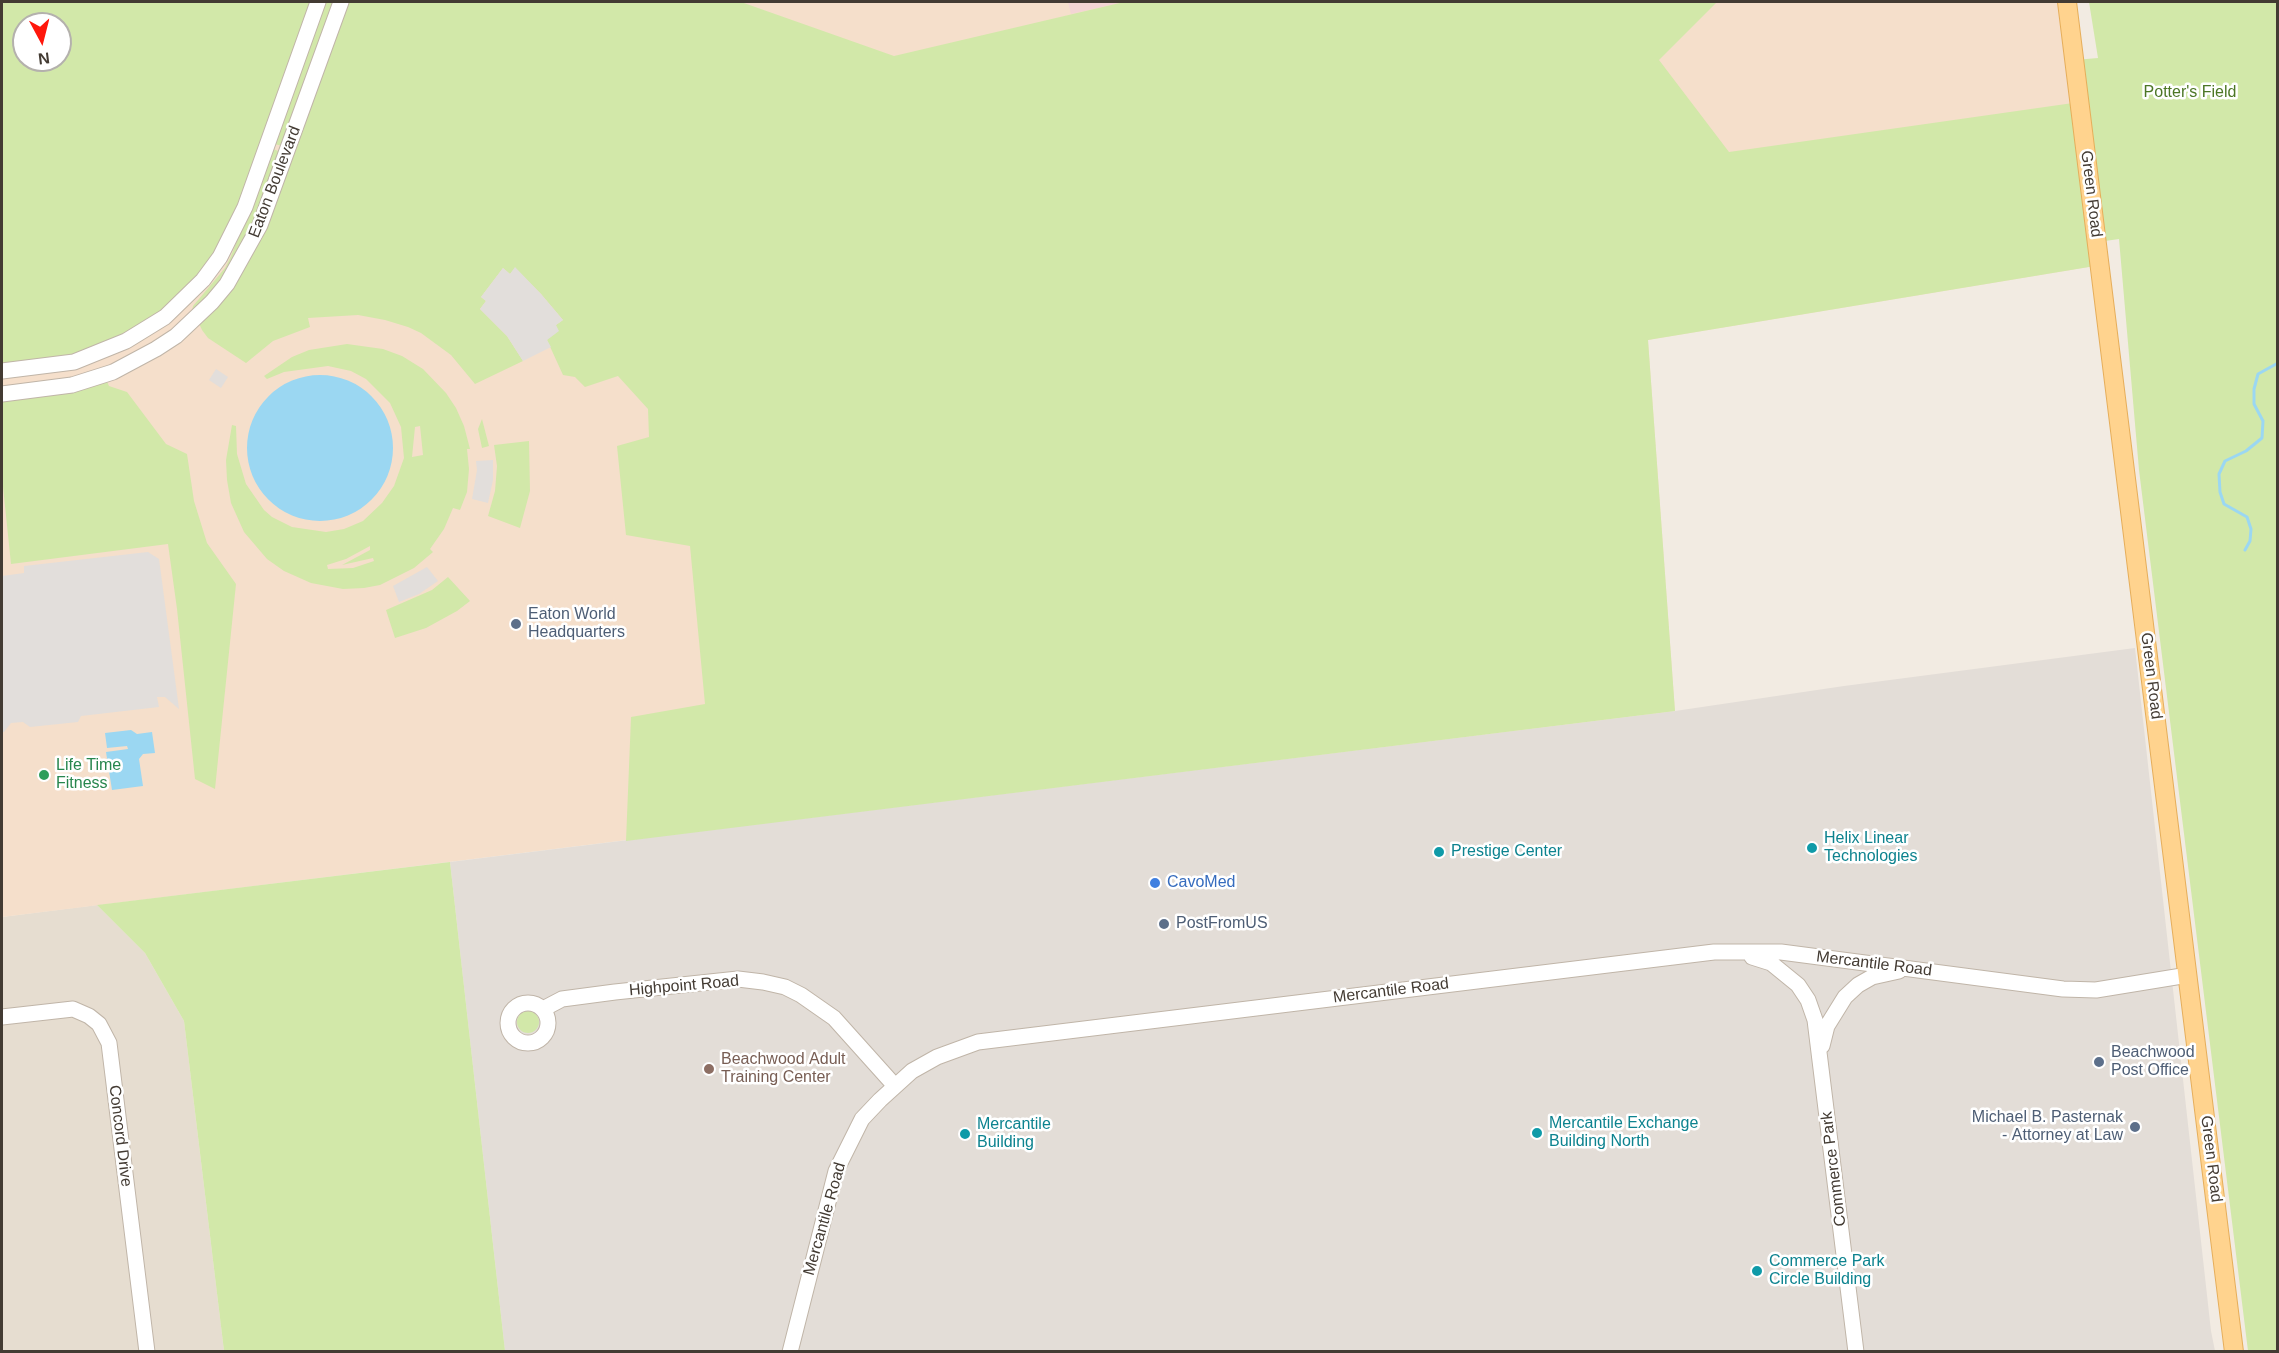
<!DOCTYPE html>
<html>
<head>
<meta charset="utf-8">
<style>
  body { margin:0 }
  #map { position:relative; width:2279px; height:1353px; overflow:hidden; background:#f2ebe2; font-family:Helvetica,sans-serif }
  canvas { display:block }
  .frame { position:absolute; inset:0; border:3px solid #433b33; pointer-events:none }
  .north { position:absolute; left:12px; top:12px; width:60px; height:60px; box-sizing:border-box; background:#fff; border:2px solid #b4b1ad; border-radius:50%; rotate:173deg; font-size:16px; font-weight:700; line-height:24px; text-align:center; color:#433b33 }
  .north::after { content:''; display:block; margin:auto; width:21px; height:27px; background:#ff170c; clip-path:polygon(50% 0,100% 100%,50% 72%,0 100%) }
</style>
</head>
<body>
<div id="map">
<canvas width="2279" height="1353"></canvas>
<div class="frame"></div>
<div class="north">N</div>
</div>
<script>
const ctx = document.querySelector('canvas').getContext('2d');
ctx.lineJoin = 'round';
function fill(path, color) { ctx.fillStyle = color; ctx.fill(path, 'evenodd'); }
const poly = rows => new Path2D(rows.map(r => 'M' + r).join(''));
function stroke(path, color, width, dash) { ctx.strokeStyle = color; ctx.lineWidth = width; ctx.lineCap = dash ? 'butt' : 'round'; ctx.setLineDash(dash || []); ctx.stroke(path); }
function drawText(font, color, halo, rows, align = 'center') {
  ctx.font = font + ' Helvetica,sans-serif'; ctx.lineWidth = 5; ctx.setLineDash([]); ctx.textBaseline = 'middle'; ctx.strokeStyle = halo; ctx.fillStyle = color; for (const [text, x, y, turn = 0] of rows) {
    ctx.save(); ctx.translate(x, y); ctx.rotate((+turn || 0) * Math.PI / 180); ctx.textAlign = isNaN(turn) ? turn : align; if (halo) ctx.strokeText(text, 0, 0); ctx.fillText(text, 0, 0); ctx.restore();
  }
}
const residential = poly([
  [97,905,145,953,184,1021,224,1351,2,1351,2,917]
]);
const commercial = poly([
  [2,2,2067,2,2101,265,1648,340,1675,711,2,917],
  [24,24,60,24,60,60,24,60]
]);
const industrial = poly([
  [2135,648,2211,1331,2215,1351,505,1351,450,862,1675,711,1844,686]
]);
const medical = poly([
  [1068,2,1124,2,1071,14]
]);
const green = poly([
  [2,2,318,2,245,207,185,300,102,352,2,371],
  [24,24,60,24,60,60,24,60],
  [325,2,335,2,283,146,274,144],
  [341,2,741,2,894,56,1124,2,1717,2,1659,60,1729,152,2080,102,2075,60,2098,58,2089,2,2277,2,2277,1351,2248,1351,2139,470,2119,239,2098,242,2101,265,1648,340,1675,711,626,841,631,717,705,704,690,546,626,535,617,446,649,437,648,409,618,376,585,387,575,377,563,375,547,340,556,325,563,320,541,294,515,268,510,274,503,268,481,297,486,301,480,309,507,336,523,361,475,384,451,355,421,333,408,327,385,320,358,315,308,318,310,327,273,341,246,363,208,338,202,330,196,317,251,244],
  [273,149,281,152,250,233,220,285,192,311,193,306,225,268,231,256],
  [347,344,383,349,402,356,423,369,446,393,456,408,464,426,470,449,467,449,469,469,467,492,460,510,453,508,444,529,430,549,433,552,414,568,380,585,364,588,343,589,311,583,284,571,267,559,244,532,231,503,227,480,226,460,232,425,236,426,237,454,246,484,264,510,272,517,292,527,326,532,344,529,363,521,382,503,394,486,404,458,401,427,390,403,366,379,351,371,328,366,284,372,267,379,264,376,292,357,309,350],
  [420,426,423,455,412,457,415,427],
  [370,546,370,550,342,565,373,558,374,561,353,568,328,569,327,565,346,559],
  [104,375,109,386,127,392,166,444,187,454,194,501,207,543,236,584,215,789,195,779,177,609,168,544,11,564,2,477,2,394],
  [482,419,489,446,482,448,478,429],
  [529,441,530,491,520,528,488,516,495,491,497,466,494,445],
  [448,577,470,601,457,611,426,628,395,638,386,610,432,590],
  [450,862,505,1351,224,1351,184,1021,145,953,97,905],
  '517 1022a11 11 0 1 1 22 0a11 11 0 1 1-22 0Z'
]);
const parking = poly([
  [515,267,541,294,563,320,556,325,559,331,547,340,551,347,523,361,507,336,480,309,486,301,481,297,503,268,510,274],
  [216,369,228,377,221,388,209,380],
  [493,460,493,480,488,503,472,499,477,470,476,461],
  [148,552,159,559,179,709,165,697,157,697,159,707,81,716,78,722,30,727,23,722,11,723,4,732,2,732,2,576,24,573,24,566],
  [427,567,438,581,419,594,399,602,393,586]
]);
const water = poly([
  '247 448a73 73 0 1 1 146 0a73 73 0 1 1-146 0Z',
  [131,730,137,734,152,732,155,753,143,754,139,759,143,786,112,790,106,752,128,749,127,746,107,748,105,733]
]);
const stream = poly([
  [2245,550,2250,541,2251,529,2247,517,2224,504,2220,492,2219,474,2225,461,2246,451,2262,438,2263,421,2254,404,2254,389,2258,374,2278,363]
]);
const minor = poly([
  [2,371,74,362,126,341,165,317,203,280,220,257,245,207,318,2],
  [2,394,72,385,113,372,156,349,176,336,212,302,227,284,260,225,341,2],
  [1752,957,1771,963,1798,985,1808,1000,1815,1020,1856,1352],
  '508 1023a20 20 0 1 1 40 0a20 20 0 1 1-40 0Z',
  [543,1009,562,999,615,992,738,979,763,982,785,987,801,995,834,1018,895,1086],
  [2,1017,73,1009,89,1016,99,1024,109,1043,147,1352],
  [1822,1046,1827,1026,1845,997,1858,985,1872,977,1899,971],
  [790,1352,836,1171,862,1119,880,1100,912,1071,937,1057,978,1042,1714,952,1781,952,2063,989,2096,990,2188,975]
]);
const major = poly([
  [2067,2,2234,1352]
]);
const markers = [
  [516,624,6,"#5c6f8a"],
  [44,775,6,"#2e9e5b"],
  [1812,848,6,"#0f9aa8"],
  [1439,852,6,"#0f9aa8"],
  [1155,883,6,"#3f7fe0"],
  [1164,924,6,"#5c6f8a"],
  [2099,1062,6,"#5c6f8a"],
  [709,1069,6,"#8d6e63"],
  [2135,1127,6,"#5c6f8a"],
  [1537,1133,6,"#0f9aa8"],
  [965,1134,6,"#0f9aa8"],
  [1757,1271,6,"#0f9aa8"]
];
const parkNames = [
  ["Potter's Field",2190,93]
];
const streetNames = [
  ["Eaton Boulevard",275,182,-69],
  ["Green Road",2091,194,83],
  ["Green Road",2151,676,83],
  ["Mercantile Road",1874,964,7],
  ["Highpoint Road",684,986,-5],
  ["Mercantile Road",1391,991,-7],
  ["Concord Drive",120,1136,83],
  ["Green Road",2211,1159,83],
  ["Commerce Park",1834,1169,-97],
  ["Mercantile Road",825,1219,-74]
];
const serviceNames = [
  ["Eaton World",528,615],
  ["Headquarters",528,633],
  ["PostFromUS",1176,924],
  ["Beachwood",2111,1053],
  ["Post Office",2111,1071],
  ["Michael B. Pasternak",2123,1118,"right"],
  ["- Attorney at Law",2123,1136,"right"]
];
const leisureNames = [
  ["Life Time",56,766],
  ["Fitness",56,784]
];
const cultureNames = [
  ["Helix Linear",1824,839],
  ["Technologies",1824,857],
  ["Prestige Center",1451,852],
  ["Mercantile Exchange",1549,1124],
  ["Building North",1549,1142],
  ["Mercantile",977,1125],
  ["Building",977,1143],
  ["Commerce Park",1769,1262],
  ["Circle Building",1769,1280]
];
const shopNames = [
  ["CavoMed",1167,883]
];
const educationNames = [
  ["Beachwood Adult",721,1060],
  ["Training Center",721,1078]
];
fill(residential, '#e6ddd0');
fill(commercial, '#f5dfcb');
fill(industrial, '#e3ddd7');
fill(medical, '#f3d5d4');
fill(green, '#d2e8a9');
fill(parking, '#e2dedb');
fill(water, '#9bd7f2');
stroke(stream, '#9bd7f2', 3);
stroke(minor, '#c0b5a8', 17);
stroke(major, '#e6ae5b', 20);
stroke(minor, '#fff', 15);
stroke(major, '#ffd38e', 18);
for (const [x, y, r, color] of markers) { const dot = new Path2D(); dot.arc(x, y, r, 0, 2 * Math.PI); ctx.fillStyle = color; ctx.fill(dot); stroke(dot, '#fff', 2); }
drawText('16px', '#4c7625', '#fff', parkNames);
drawText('16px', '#433b33', '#fff', streetNames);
drawText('16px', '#4e5e75', '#fff', serviceNames, 'left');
drawText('16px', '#27864d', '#fff', leisureNames, 'left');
drawText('16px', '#0d838f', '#fff', cultureNames, 'left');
drawText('16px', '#366cbe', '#fff', shopNames, 'left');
drawText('16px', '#785e54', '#fff', educationNames, 'left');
</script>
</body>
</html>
